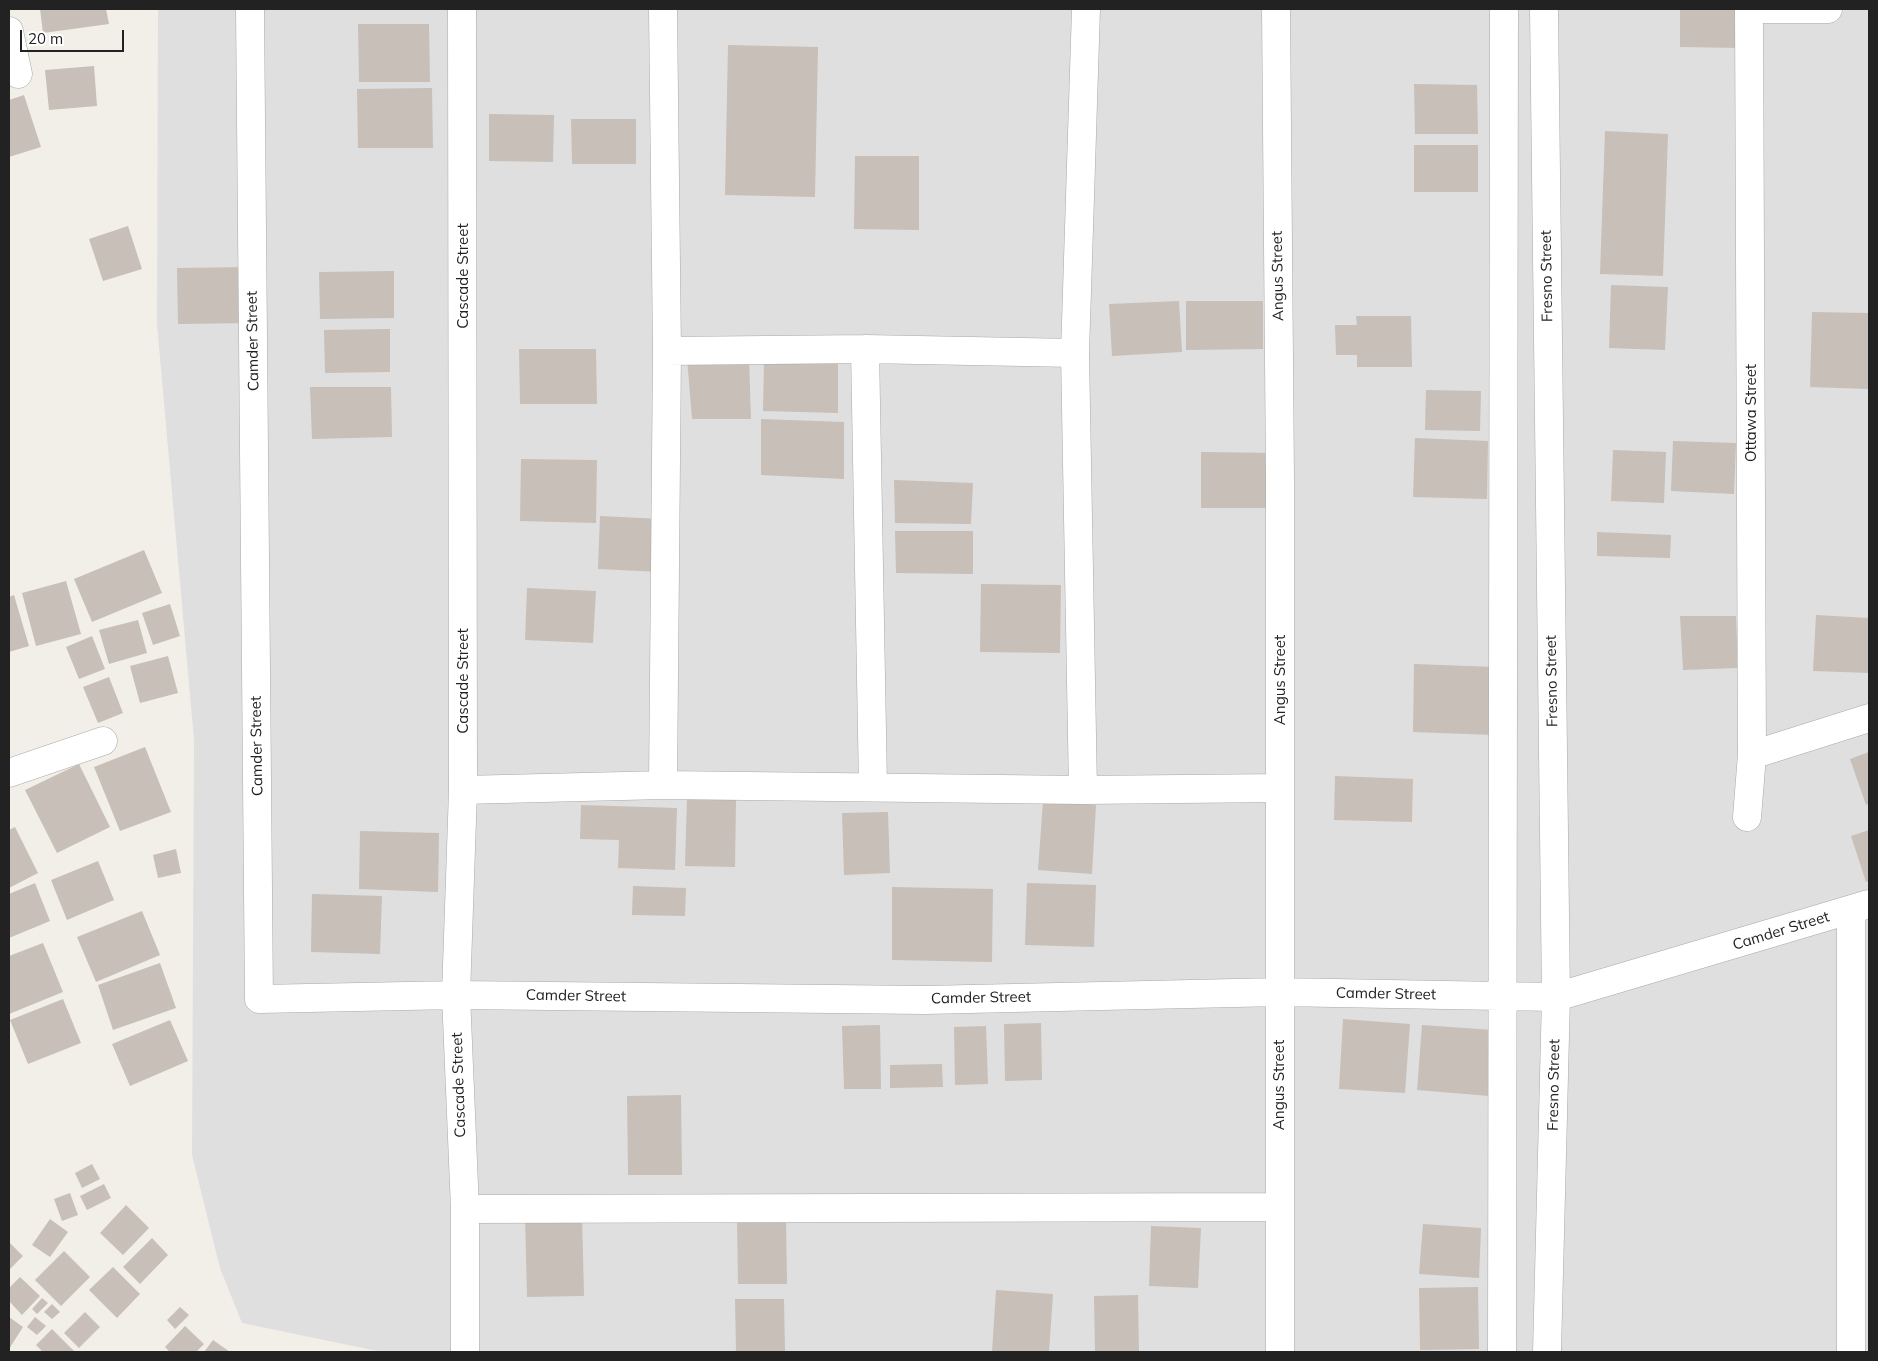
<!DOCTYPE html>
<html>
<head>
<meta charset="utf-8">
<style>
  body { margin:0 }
  #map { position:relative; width:1878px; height:1361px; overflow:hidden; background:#f2efe9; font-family:Mulish,sans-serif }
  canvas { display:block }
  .frame { position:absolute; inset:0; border:10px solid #222; pointer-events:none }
  .scale { position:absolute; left:20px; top:30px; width:104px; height:22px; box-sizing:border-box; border:2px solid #222; border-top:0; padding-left:6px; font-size:15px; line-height:18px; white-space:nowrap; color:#222; -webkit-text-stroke:4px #fff; paint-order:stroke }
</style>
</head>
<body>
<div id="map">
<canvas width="1878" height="1361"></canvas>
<div class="frame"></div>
<div class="scale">20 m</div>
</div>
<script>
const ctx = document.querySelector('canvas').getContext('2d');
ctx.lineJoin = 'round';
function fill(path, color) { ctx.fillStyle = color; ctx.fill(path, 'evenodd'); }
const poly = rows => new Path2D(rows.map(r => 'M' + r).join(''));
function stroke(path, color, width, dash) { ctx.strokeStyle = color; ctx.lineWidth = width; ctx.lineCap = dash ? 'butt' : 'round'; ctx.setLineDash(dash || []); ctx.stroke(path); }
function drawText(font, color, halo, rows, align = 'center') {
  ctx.font = font + ' Mulish,sans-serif'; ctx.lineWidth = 4.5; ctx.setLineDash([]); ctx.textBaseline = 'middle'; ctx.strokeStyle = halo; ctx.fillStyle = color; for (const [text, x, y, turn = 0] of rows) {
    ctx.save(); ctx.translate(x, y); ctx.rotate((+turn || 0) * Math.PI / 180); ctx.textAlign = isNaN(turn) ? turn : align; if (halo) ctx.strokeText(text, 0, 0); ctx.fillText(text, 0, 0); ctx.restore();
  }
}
const residential = poly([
  [158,9,1869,9,1869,1352,382,1352,242,1323,220,1268,192,1155,194,740,157,324]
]);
const building = poly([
  [40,9,106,9,109,24,43,33],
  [1680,9,1740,9,1740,48,1680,47],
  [358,24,429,24,430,82,359,82],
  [728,45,818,47,815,197,725,195],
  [94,66,97,106,49,110,45,70],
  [1414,84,1477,85,1478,134,1415,134],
  [432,88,433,148,358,148,357,89],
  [24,95,41,147,9,157,9,100],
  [489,114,554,115,553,162,489,161],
  [571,119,636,119,636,164,572,164],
  [1605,131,1668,134,1663,276,1600,274],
  [1414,145,1478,145,1478,192,1414,192],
  [855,156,919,156,919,230,854,229],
  [128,226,142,269,103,281,89,239],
  [251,267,252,323,178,324,177,268],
  [394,271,394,318,320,319,319,272],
  [1611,285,1668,287,1665,350,1609,348],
  [1179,301,1182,352,1112,356,1109,304],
  [1186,301,1263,301,1263,349,1186,350],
  [1812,312,1869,313,1869,389,1810,387],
  [1356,316,1411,316,1412,367,1357,367,1357,355,1336,355,1335,325,1357,325],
  [390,329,390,372,325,373,324,330],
  [519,349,596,349,597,404,520,404],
  [749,357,751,419,692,419,687,358],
  [764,359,838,361,838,413,763,411],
  [310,387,391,387,392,437,312,439],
  [1426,390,1481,391,1480,431,1425,430],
  [761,419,844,422,844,479,761,475],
  [1415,438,1488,441,1487,499,1413,497],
  [1673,441,1736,443,1734,494,1671,491],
  [1613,450,1666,452,1664,503,1611,501],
  [1201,452,1278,453,1277,508,1201,508],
  [521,459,597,460,596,523,520,521],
  [894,480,973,483,971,524,895,523],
  [600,516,662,519,660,572,598,569],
  [895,531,973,531,973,574,896,573],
  [1597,532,1671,535,1670,558,1597,556],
  [144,550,162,593,92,622,74,579],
  [66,581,81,634,36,646,22,593],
  [981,584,1061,585,1060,653,980,652],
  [527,588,596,591,593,643,525,640],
  [14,595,29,646,9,652,9,597],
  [170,604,180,636,153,645,142,613],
  [1816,615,1869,618,1869,673,1813,671],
  [1680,616,1736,616,1738,668,1683,670],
  [138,620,147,653,109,664,99,630],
  [92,636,105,669,79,679,66,647],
  [168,656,178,693,140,703,130,666],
  [1414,664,1495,667,1494,735,1413,732],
  [109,677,123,713,98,723,83,687],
  [145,747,171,812,120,831,94,767],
  [1869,752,1869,803,1866,805,1850,759],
  [79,764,110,827,57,853,25,790],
  [1335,776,1413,779,1412,822,1334,820],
  [687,798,736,800,735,867,685,866],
  [1043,801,1096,805,1092,874,1038,870],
  [581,805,677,808,675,870,618,868,619,840,580,839],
  [888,812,890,873,844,875,842,813],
  [15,827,38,873,9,888,9,830],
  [1869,830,1869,881,1866,882,1851,836],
  [360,831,439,833,438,892,359,889],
  [176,849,181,873,158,878,153,855],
  [98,861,114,900,67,920,51,880],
  [35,883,50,921,9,938,9,894],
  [1027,883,1096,885,1094,947,1025,945],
  [633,886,686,888,685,916,632,915],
  [892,887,993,889,992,962,892,960],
  [312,894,382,896,380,954,311,952],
  [142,911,160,955,96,982,77,937],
  [43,943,63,992,9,1014,9,956],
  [160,963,176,1008,113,1030,98,985],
  [63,999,81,1043,28,1064,10,1020],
  [1343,1019,1410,1024,1405,1093,1339,1089],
  [170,1020,188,1061,130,1086,112,1044],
  [1041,1023,1042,1080,1005,1081,1004,1024],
  [880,1025,881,1089,844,1089,842,1026],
  [1422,1025,1493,1030,1489,1096,1417,1090],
  [986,1026,988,1084,955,1085,954,1027],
  [942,1064,943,1087,890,1088,890,1065],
  [681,1095,682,1175,628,1175,627,1096],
  [92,1164,100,1179,82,1188,75,1173],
  [104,1184,111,1198,87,1210,80,1196],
  [70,1193,78,1215,62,1221,54,1199],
  [126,1205,149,1228,123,1255,100,1233],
  [525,1215,582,1215,584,1296,527,1297],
  [786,1217,787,1284,738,1284,737,1218],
  [50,1219,68,1232,50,1257,32,1245],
  [1423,1224,1481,1228,1479,1278,1419,1274],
  [1151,1226,1201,1228,1198,1288,1149,1286],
  [152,1238,168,1255,140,1284,123,1267],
  [9,1242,23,1256,9,1270],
  [64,1251,90,1277,61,1306,35,1280],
  [113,1267,140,1294,117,1318,89,1290],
  [20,1277,40,1296,22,1315,9,1301,9,1288],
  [1478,1287,1479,1349,1420,1350,1419,1288],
  [996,1290,1053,1294,1049,1352,992,1352],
  [1138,1295,1139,1352,1095,1352,1094,1296],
  [42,1298,48,1303,37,1314,32,1309],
  [735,1299,784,1299,785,1352,736,1352],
  [52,1304,60,1312,52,1319,44,1312],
  [180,1307,189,1315,175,1329,167,1320],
  [85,1312,100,1327,79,1348,64,1333],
  [9,1317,23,1327,9,1349],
  [35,1317,46,1326,37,1335,27,1327],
  [185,1326,204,1344,196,1352,170,1352,165,1347],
  [52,1329,75,1352,43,1352,36,1345],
  [213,1340,230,1352,204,1352]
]);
const minor = poly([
  [250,9,259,999,456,995,925,1000,1279,992,1556,997,1869,904],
  [462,9,463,790,456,995,465,1209,465,1352],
  [1276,9,1280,479,1280,1352],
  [1544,9,1556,997,1547,1352],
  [1749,9,1828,9],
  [9,31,18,74],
  [865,349,873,787],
  [667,351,865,349,1075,353],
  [1752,755,1869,718],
  [9,773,103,741],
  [663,785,667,351,663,9],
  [463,790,663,785,1083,790,1279,788],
  [1083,790,1075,353,1086,9],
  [1747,817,1752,755,1749,9],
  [1851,910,1851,1352],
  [465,1209,1278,1207],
  [1502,1352,1504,9]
]);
const streetNames = [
  ["Cascade Street",463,276,-90],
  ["Angus Street",1278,276,-91],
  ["Fresno Street",1547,276,-91],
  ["Camder Street",253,341,-91],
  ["Ottawa Street",1751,413,-90],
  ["Angus Street",1280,680,-90],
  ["Cascade Street",463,681,-90],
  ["Fresno Street",1552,681,-91],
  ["Camder Street",257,746,-91],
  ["Camder Street",1781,931,-17],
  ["Camder Street",1386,994,1],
  ["Camder Street",576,996,1],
  ["Camder Street",981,998,-1],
  ["Cascade Street",459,1085,-92],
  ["Angus Street",1279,1085,-90],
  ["Fresno Street",1554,1085,-89]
];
fill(residential, '#e0dfdf');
fill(building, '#c7bfb8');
stroke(minor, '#a9a9a9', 29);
stroke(minor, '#fff', 28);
drawText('15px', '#222', '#fff', streetNames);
</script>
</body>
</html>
